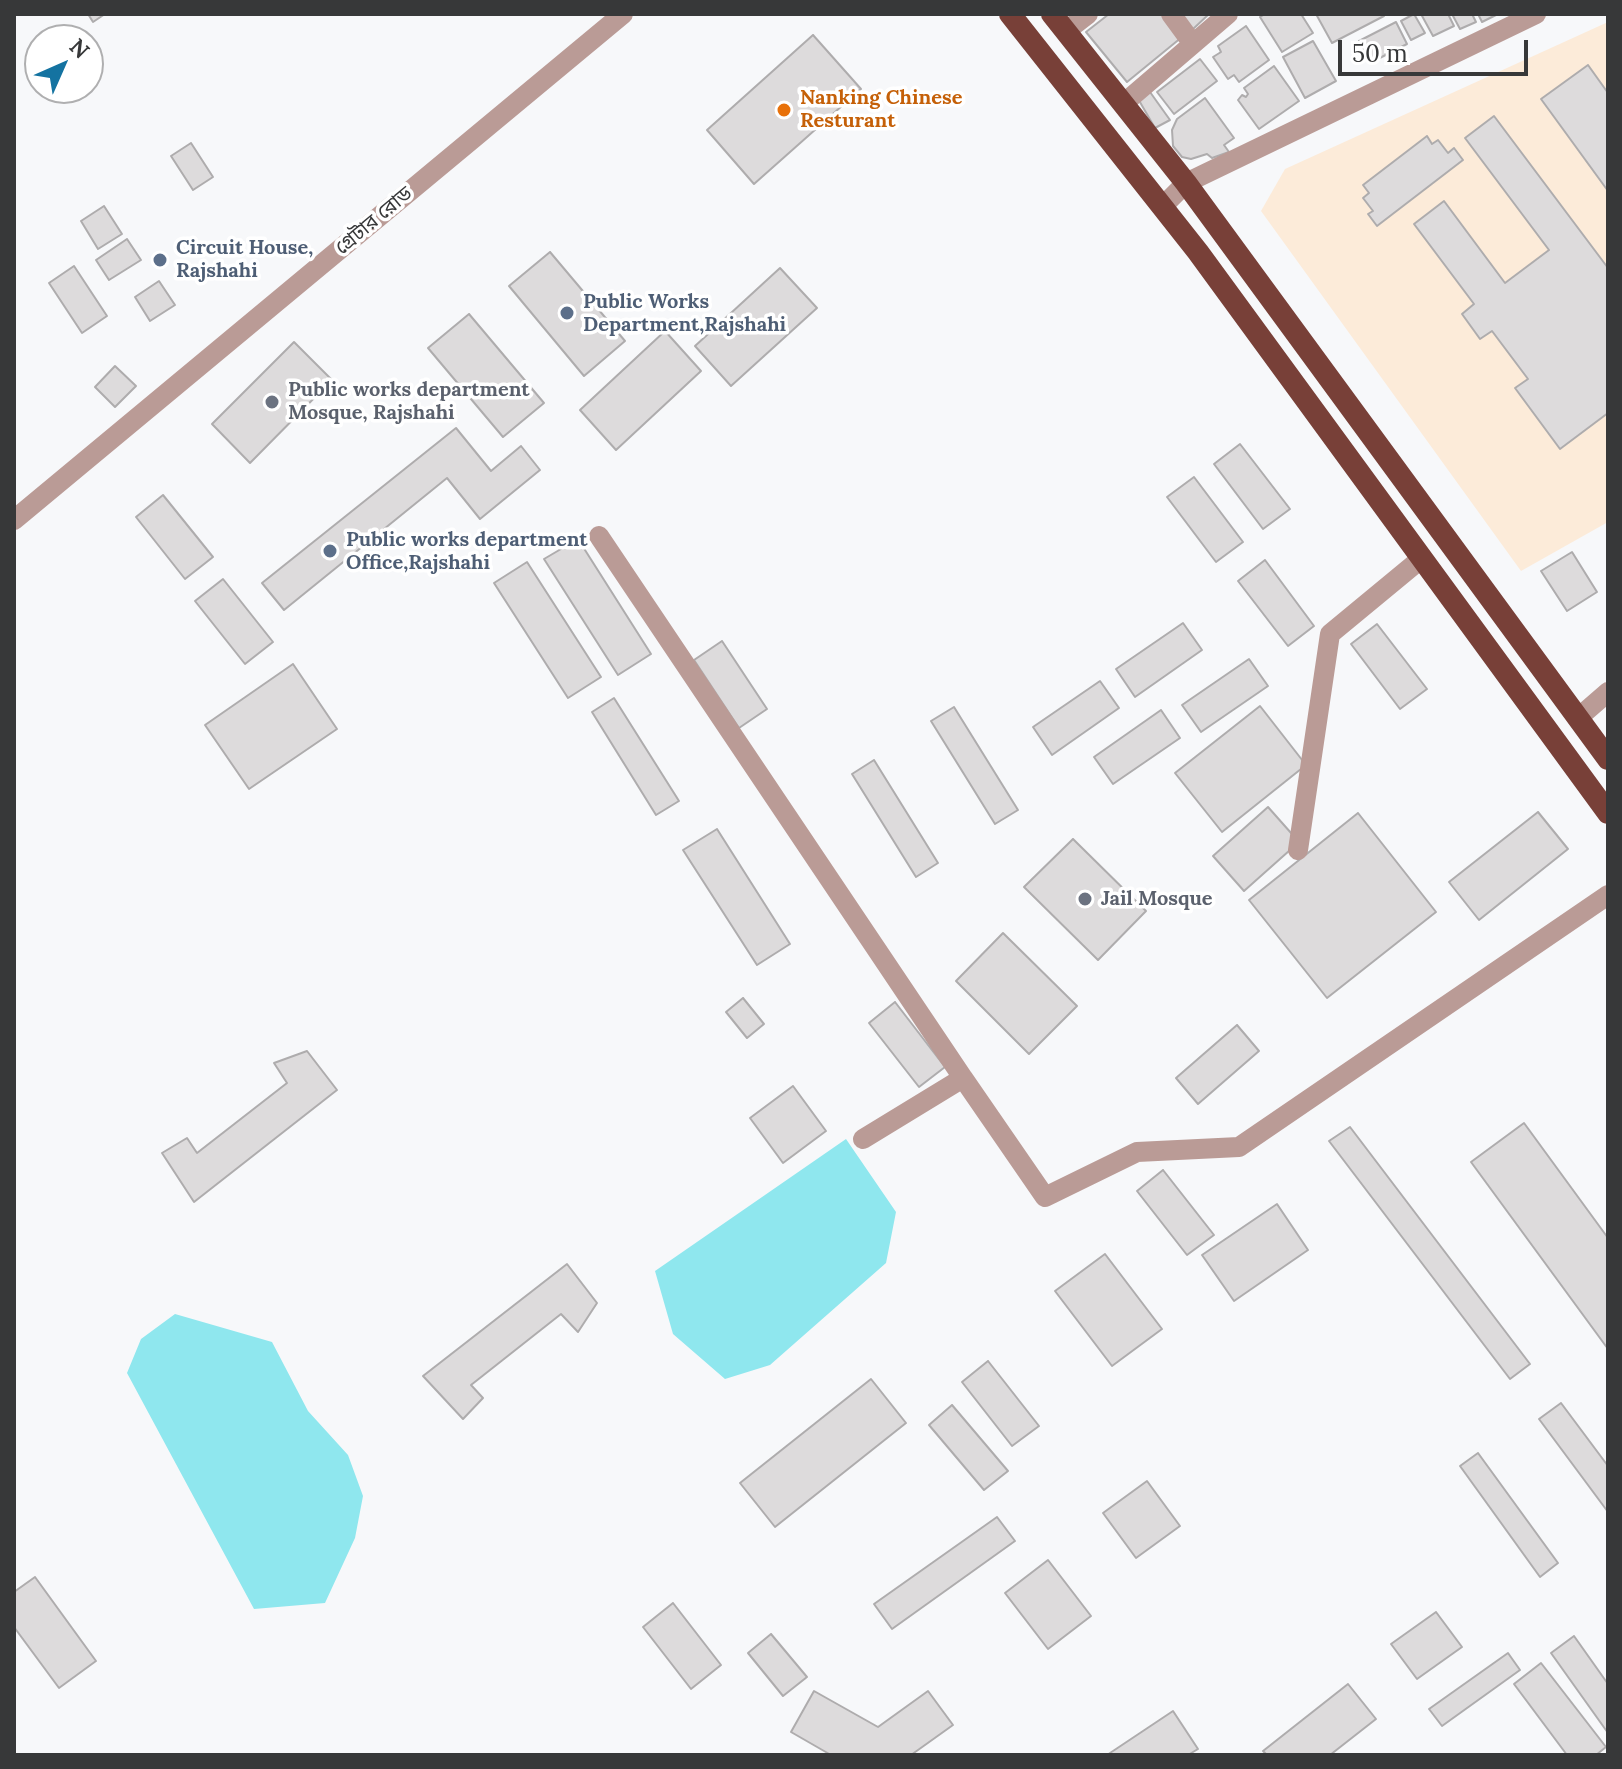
<!DOCTYPE html>
<html>
<head>
<meta charset="utf-8">
<style>
  body { margin:0 }
  #map { position:relative; width:1622px; height:1769px; overflow:hidden; background:#f7f8fa; font-family:Lora,serif }
  canvas { display:block }
  .frame { position:absolute; inset:0; border:16px solid #373839; pointer-events:none }
  .north { position:absolute; left:24px; top:24px; width:80px; height:80px; box-sizing:border-box; background:#fff; border:2px solid #afafb0; border-radius:50%; rotate:45deg; font-size:22px; font-weight:700; line-height:32px; text-align:center; color:#373839 }
  .north::after { content:''; display:block; margin:auto; width:28px; height:36px; background:#1473a1; clip-path:polygon(50% 0,100% 100%,50% 72%,0 100%) }
  .scale { position:absolute; left:1338px; top:40px; width:190px; height:36px; box-sizing:border-box; border:4px solid #373839; border-top:0; padding-left:10px; font-size:24px; line-height:28px; white-space:nowrap; color:#373839; -webkit-text-stroke:6px #fff; paint-order:stroke }
</style>
</head>
<body>
<div id="map">
<canvas width="1622" height="1769"></canvas>
<div class="frame"></div>
<div class="north">N</div>
<div class="scale">50 m</div>
</div>
<script>
const ctx = document.querySelector('canvas').getContext('2d');
ctx.lineJoin = 'round';
function fill(path, color) { ctx.fillStyle = color; ctx.fill(path, 'evenodd'); }
const poly = rows => new Path2D(rows.map(r => 'M' + r).join(''));
function stroke(path, color, width, dash) { ctx.strokeStyle = color; ctx.lineWidth = width; ctx.lineCap = dash ? 'butt' : 'round'; ctx.setLineDash(dash || []); ctx.stroke(path); }
function drawText(font, color, halo, rows, align = 'center') {
  ctx.font = font + ' Lora,"Noto Sans Bengali",serif'; ctx.lineWidth = 7; ctx.setLineDash([]); ctx.textBaseline = 'middle'; ctx.strokeStyle = halo; ctx.fillStyle = color; for (const [text, x, y, turn = 0] of rows) {
    ctx.save(); ctx.translate(x, y); ctx.rotate((+turn || 0) * Math.PI / 180); ctx.textAlign = isNaN(turn) ? turn : align; if (halo) ctx.strokeText(text, 0, 0); ctx.fillText(text, 0, 0); ctx.restore();
  }
}
const education = poly([
  [1608,22,1608,522,1521,571,1261,211,1285,169]
]);
const water = poly([
  [846,1139,896,1212,886,1263,770,1365,725,1379,673,1334,655,1271],
  [175,1314,272,1342,308,1411,348,1455,363,1496,355,1538,325,1603,254,1609,127,1373,141,1339]
]);
const building = poly([
  [88,14,105,14,93,22,88,14],
  [1109,14,1163,14,1182,37,1127,82,1086,32,1109,14],
  [1180,14,1209,14,1192,30,1180,14],
  [1265,14,1301,14,1313,33,1282,52,1260,17,1265,14],
  [1316,14,1383,14,1384,16,1332,43,1316,14],
  [1414,14,1425,33,1411,40,1401,21,1414,14],
  [1421,14,1448,14,1454,26,1433,36,1421,14],
  [1452,14,1472,14,1476,22,1460,29,1452,14],
  [1478,14,1498,14,1482,22,1478,14],
  [1396,22,1407,44,1370,63,1359,41,1396,22],
  [1246,26,1269,60,1239,82,1234,75,1228,79,1213,57,1221,52,1218,46,1246,26],
  [813,35,861,89,754,184,707,130,813,35],
  [1313,41,1336,81,1305,98,1283,57,1313,41],
  [1200,59,1217,81,1174,114,1157,92,1200,59],
  [1588,65,1608,93,1608,191,1541,99,1588,65],
  [1274,66,1299,101,1259,129,1238,100,1242,95,1246,97,1248,94,1244,88,1274,66],
  [1150,92,1170,120,1155,128,1137,97,1150,92],
  [1205,98,1234,138,1224,145,1229,152,1212,158,1207,154,1191,159,1182,157,1173,146,1172,130,1177,119,1205,98],
  [1494,116,1608,268,1608,413,1560,449,1515,388,1528,379,1492,331,1480,339,1462,314,1474,304,1414,224,1444,201,1505,283,1549,250,1465,138,1494,116],
  [1427,136,1432,144,1438,140,1448,153,1454,148,1463,160,1377,226,1368,214,1373,211,1363,198,1369,193,1363,185,1427,136],
  [191,143,213,177,193,190,171,156,191,143],
  [104,206,122,234,98,249,81,221,104,206],
  [127,239,141,260,109,280,96,260,127,239],
  [550,252,625,341,584,376,509,286,550,252],
  [74,266,107,316,82,333,49,283,74,266],
  [780,268,817,308,731,386,695,346,780,268],
  [159,281,175,305,150,321,135,297,159,281],
  [469,314,544,403,503,437,428,348,469,314],
  [665,331,701,371,616,450,580,410,665,331],
  [294,342,332,380,250,463,212,424,294,342],
  [115,366,136,386,115,407,95,387,115,366],
  [456,428,491,471,521,446,540,470,480,519,447,478,284,610,262,583,456,428],
  [1240,444,1290,509,1263,529,1214,464,1240,444],
  [1194,477,1243,542,1216,562,1167,497,1194,477],
  [163,495,213,557,185,579,136,517,163,495],
  [578,539,651,654,618,675,544,559,578,539],
  [1572,552,1597,592,1567,611,1541,571,1572,552],
  [1265,560,1314,626,1288,646,1238,581,1265,560],
  [527,562,601,677,568,698,494,583,527,562],
  [223,579,273,642,245,664,195,601,223,579],
  [1183,623,1202,650,1135,697,1116,669,1183,623],
  [1377,624,1427,689,1400,709,1351,644,1377,624],
  [722,641,767,709,739,728,694,660,722,641],
  [1249,659,1268,686,1201,732,1182,705,1249,659],
  [293,664,337,729,249,789,205,725,293,664],
  [1100,681,1119,708,1052,755,1033,727,1100,681],
  [614,698,679,801,656,815,592,712,614,698],
  [1260,706,1306,765,1222,832,1175,773,1260,706],
  [954,707,1018,810,995,824,931,721,954,707],
  [1161,710,1180,738,1113,784,1094,757,1161,710],
  [874,760,938,863,916,877,852,774,874,760],
  [1268,807,1299,842,1244,891,1213,856,1268,807],
  [1538,812,1568,849,1479,920,1449,882,1538,812],
  [1358,813,1436,912,1327,998,1249,900,1358,813],
  [717,829,790,944,757,965,683,850,717,829],
  [1073,839,1146,911,1098,960,1024,887,1073,839],
  [1003,933,1077,1006,1029,1054,956,981,1003,933],
  [743,998,764,1024,747,1038,726,1012,743,998],
  [895,1002,945,1067,919,1087,869,1023,895,1002],
  [1237,1025,1259,1051,1198,1104,1176,1078,1237,1025],
  [307,1051,337,1090,194,1202,162,1153,187,1138,197,1153,287,1083,274,1063,307,1051],
  [793,1086,826,1131,783,1163,750,1118,793,1086],
  [1524,1123,1608,1238,1608,1349,1471,1162,1524,1123],
  [1350,1127,1530,1364,1510,1379,1329,1141,1350,1127],
  [1163,1170,1214,1235,1187,1255,1137,1191,1163,1170],
  [1277,1204,1308,1250,1234,1301,1202,1255,1277,1204],
  [1105,1254,1162,1329,1112,1366,1055,1291,1105,1254],
  [567,1264,597,1303,578,1332,561,1314,471,1385,483,1398,463,1419,423,1376,567,1264],
  [988,1361,1039,1426,1012,1446,962,1382,988,1361],
  [871,1379,906,1423,775,1527,740,1483,871,1379],
  [1561,1403,1608,1466,1608,1512,1539,1419,1561,1403],
  [952,1405,1008,1471,984,1490,929,1425,952,1405],
  [1478,1453,1558,1563,1540,1577,1460,1466,1478,1453],
  [1147,1481,1180,1526,1136,1558,1103,1513,1147,1481],
  [997,1517,1015,1541,892,1629,874,1604,997,1517],
  [1048,1560,1091,1616,1048,1649,1005,1593,1048,1560],
  [35,1577,96,1661,59,1688,14,1627,14,1592,35,1577],
  [673,1603,721,1665,691,1689,643,1627,673,1603],
  [1436,1612,1462,1647,1417,1679,1391,1644,1436,1612],
  [771,1634,807,1677,783,1696,748,1653,771,1634],
  [1574,1636,1608,1684,1608,1733,1551,1653,1574,1636],
  [1508,1653,1520,1670,1442,1726,1429,1709,1508,1653],
  [1541,1663,1606,1747,1596,1755,1567,1755,1514,1684,1541,1663],
  [1348,1684,1376,1719,1330,1755,1267,1755,1263,1751,1348,1684],
  [814,1691,878,1727,928,1691,953,1725,911,1755,831,1755,791,1732,814,1691],
  [1173,1711,1198,1749,1188,1755,1107,1755,1173,1711]
]);
const minor = poly([
  [1171,14,1193,44],
  [1066,31,1088,14],
  [1123,104,1228,14],
  [1163,206,1186,183,1536,14],
  [599,536,963,1078],
  [1578,718,1608,692],
  [1298,850,1330,634,1422,558],
  [863,1139,963,1078,1045,1197,1137,1152,1239,1147,1608,895]
]);
const tertiary = poly([
  [14,520,623,14]
]);
const trunk = poly([
  [1010,14,1198,252,1608,813],
  [1052,14,1186,183,1608,759]
]);
const markers = [
  [784,110,8,"#e8710a"],
  [160,260,8,"#5c6f8a"],
  [567,313,8,"#5c6f8a"],
  [272,402,8,"#6b7280"],
  [330,551,8,"#5c6f8a"],
  [1085,899,8,"#6b7280"]
];
const foodNames = [
  ["Nanking Chinese",800,98],
  ["Resturant",800,121]
];
const streetNames = [
  ["গ্রেটার রোড",374,221,-40]
];
const serviceNames = [
  ["Circuit House,",176,248],
  ["Rajshahi",176,271],
  ["Public Works",583,302],
  ["Department,Rajshahi",583,325],
  ["Public works department",346,540],
  ["Office,Rajshahi",346,563]
];
const worshipNames = [
  ["Public works department",288,390],
  ["Mosque, Rajshahi",288,413],
  ["Jail Mosque",1101,899]
];
fill(education, '#fcebd9');
fill(water, '#8fe7ee');
fill(building, '#dddbdc');
stroke(building, '#aeacad', 2);
stroke(minor, '#ba9b96', 20);
stroke(tertiary, '#ba9b96', 20);
stroke(trunk, '#784038', 22);
for (const [x, y, r, color] of markers) { const dot = new Path2D(); dot.arc(x, y, r, 0, 2 * Math.PI); ctx.fillStyle = color; ctx.fill(dot); stroke(dot, '#fff', 3); }
drawText('bold 20px', '#c56008', '#fff', foodNames, 'left');
drawText('20px', '#373839', '#fff', streetNames);
drawText('bold 20px', '#4e5e75', '#fff', serviceNames, 'left');
drawText('bold 20px', '#5b616d', '#fff', worshipNames, 'left');
</script>
</body>
</html>
